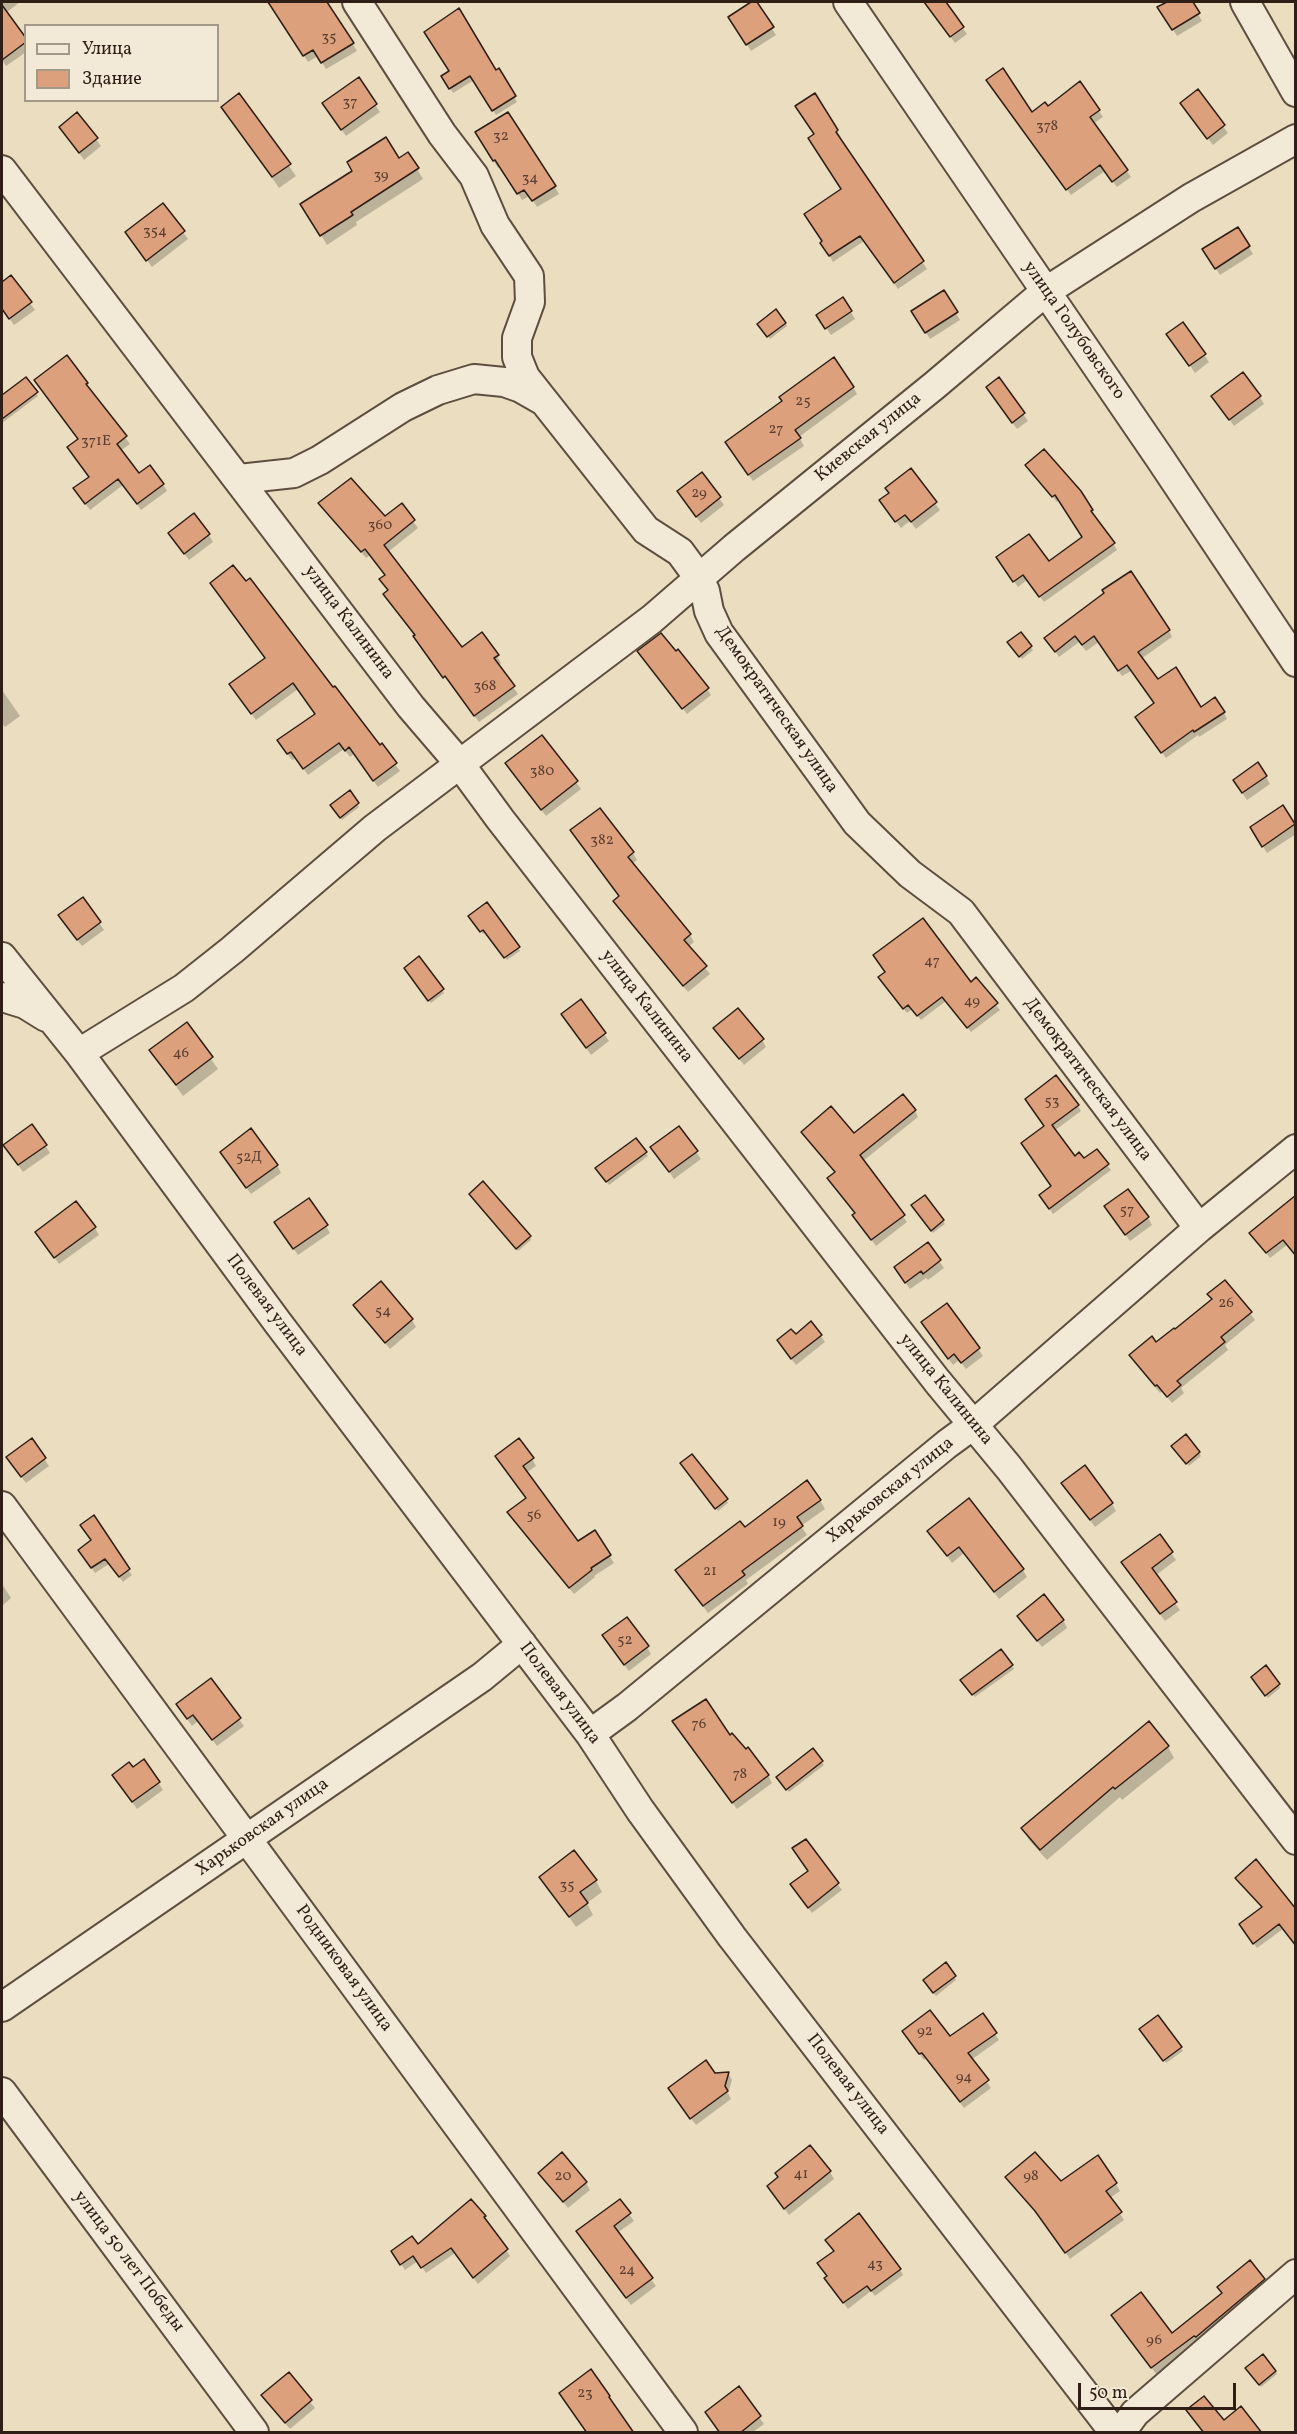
<!DOCTYPE html>
<html>
<head>
<meta charset="utf-8">
<style>
  body { margin:0 }
  #map { position:relative; width:1297px; height:2434px; overflow:hidden; background:#ebdec0; font-family:Vollkorn,serif }
  canvas { display:block }
  .frame { position:absolute; inset:0; border:3px solid #2f1e16; pointer-events:none }
  .legend { position:absolute; left:24px; top:24px; width:195px; height:78px; box-sizing:border-box; background:#f2ead6; border:2px solid #a49889; margin:0; padding:8px 10px; list-style:none; font-size:18px; color:#2f1e16 }
  .legend li { display:flex; align-items:center; gap:12px; height:30px }
  .legend b { width:30px; border:2px solid #a49889 }
  .scale { position:absolute; left:1078px; top:2383px; width:158px; height:27px; box-sizing:border-box; border:3px solid #2f1e16; border-top:0; padding-left:8px; font-size:18px; line-height:21px; white-space:nowrap; color:#2f1e16; -webkit-text-stroke:4px #f2ead6; paint-order:stroke }
</style>
</head>
<body>
<div id="map">
<canvas width="1297" height="2434"></canvas>
<div class="frame"></div>
<ul class="legend">
<li><b style="height:8px;background:#f2ead6"></b>Улица</li>
<li><b style="height:16px;background:#dda07c"></b>Здание</li>
</ul>
<div class="scale">50 m</div>
</div>
<script>
const ctx = document.querySelector('canvas').getContext('2d');
ctx.lineJoin = 'round';
function fill(path, color) { ctx.fillStyle = color; ctx.fill(path, 'evenodd'); }
const poly = rows => new Path2D(rows.map(r => 'M' + r).join(''));
function stroke(path, color, width, dash) { ctx.strokeStyle = color; ctx.lineWidth = width; ctx.lineCap = dash ? 'butt' : 'round'; ctx.setLineDash(dash || []); ctx.stroke(path); }
function drawText(font, color, halo, rows, align = 'center') {
  ctx.font = font + ' Vollkorn,serif'; ctx.lineWidth = 4.5; ctx.setLineDash([]); ctx.textBaseline = 'middle'; ctx.strokeStyle = halo; ctx.fillStyle = color; for (const [text, x, y, turn = 0] of rows) {
    ctx.save(); ctx.translate(x, y); ctx.rotate((+turn || 0) * Math.PI / 180); ctx.textAlign = isNaN(turn) ? turn : align; if (halo) ctx.strokeText(text, 0, 0); ctx.fillText(text, 0, 0); ctx.restore();
  }
}
const shadow = poly([
  [2,2,20,2,7,12,2,6],
  [270,2,325,2,357,51,326,69,318,56,308,62],
  [755,2,776,35,751,51,730,17],
  [926,2,944,2,967,34,955,43],
  [1169,2,1191,2,1202,21,1177,36,1160,8],
  [7,15,26,40,26,52,6,66,2,60,2,19],
  [499,70,517,102,496,115,474,80,453,93,443,76],
  [358,79,380,112,346,136,328,110],
  [1080,83,1103,117,1093,124,1131,177,1117,187,1105,171,1071,195,991,87,1032,114,1047,108],
  [1197,91,1228,133,1213,145,1186,110],
  [239,95,296,176,279,188,223,107],
  [814,95,841,137,839,139,927,269,898,289,864,241,833,262,822,243,843,190,815,134],
  [77,114,101,146,84,160,61,128],
  [477,133,555,187,559,194,537,207,530,196,522,200,501,166,498,168],
  [408,154,423,179,356,222,357,225,327,245,308,214],
  [163,205,188,239,152,267,127,233],
  [1238,229,1253,254,1220,275,1204,250],
  [11,277,35,310,14,325,2,308,2,284],
  [943,292,960,320,930,339,913,312],
  [843,299,855,319,831,335,822,322],
  [785,323,787,326,770,339,761,327],
  [1183,324,1209,362,1195,373,1173,341],
  [26,379,38,396,2,423,2,397],
  [999,379,1028,421,1017,429,992,395],
  [36,381,87,383,90,391,130,444,120,451,139,475,163,484,167,491,141,510,123,485,90,510,79,495,90,478,79,440],
  [853,387,857,394,799,437,804,446,753,481,731,450],
  [1260,397,1264,404,1234,426,1217,403],
  [911,470,940,510,916,529,910,521,901,528,885,508,890,493],
  [1030,471,1079,492,1117,550,1044,602,1027,580,1018,587,1001,563,1048,563,1084,538,1060,499,1057,502],
  [702,474,724,505,701,523,683,499],
  [320,503,385,518,401,505,418,528,388,552,462,649,497,656,501,663,498,666,518,694,479,722,389,602,384,595,389,591,386,576,370,555,366,558],
  [209,535,213,542,189,560,174,541],
  [1106,594,1169,631,1172,637,1141,659,1158,681,1200,709,1224,713,1227,719,1199,737,1198,735,1166,758,1140,723,1155,704,1131,671,1122,676,1099,642,1086,651,1079,642,1059,657,1050,644],
  [1020,634,1033,650,1022,659,1011,645],
  [643,657,707,689,711,695,687,714],
  [266,659,333,689,379,747,382,746,400,771,378,787,354,754,350,757,344,749,308,775,296,758,292,760,283,748,316,715,298,689,256,720,231,685],
  [2,690,20,716,5,727,2,723],
  [542,737,581,789,546,816,511,771],
  [1266,777,1270,784,1247,800,1239,788],
  [349,792,359,807,342,820,334,808],
  [1282,807,1296,828,1296,834,1267,853,1256,835],
  [576,838,633,853,637,860,632,864,690,935,694,942,688,947,710,974,688,992,619,909,615,902,620,897],
  [83,899,104,930,82,946,64,923],
  [472,920,518,948,520,951,507,960,486,932,483,934],
  [419,958,444,993,431,1003,407,971],
  [976,979,1000,1010,971,1032,946,1001,921,1020,912,1009,907,1013,883,982,970,984],
  [581,1001,609,1041,591,1055,567,1021],
  [186,1024,218,1069,183,1096,151,1051],
  [715,1029,762,1040,766,1047,744,1065],
  [1078,1106,1081,1111,1054,1131,1075,1158,1107,1165,1111,1170,1053,1214,1044,1201,1053,1187,1046,1127],
  [915,1111,918,1117,863,1161,907,1222,876,1246,858,1221,856,1214,829,1179,836,1173,853,1135],
  [679,1128,701,1159,674,1179,657,1155],
  [636,1140,648,1156,609,1185,599,1172],
  [45,1145,50,1153,23,1172,9,1153],
  [221,1153,277,1165,281,1173,251,1194],
  [472,1197,530,1237,531,1240,518,1251],
  [925,1197,945,1224,933,1233,915,1209],
  [1291,1201,1296,1250,1293,1252,1287,1245,1270,1258,1255,1239],
  [1110,1214,1148,1218,1152,1225,1130,1241],
  [326,1226,330,1233,298,1255,280,1230],
  [95,1228,99,1235,59,1264,41,1239],
  [927,1244,944,1268,928,1280,926,1278,910,1289,900,1275],
  [1225,1282,1255,1320,1225,1345,1228,1350,1181,1388,1184,1393,1172,1403,1162,1391,1160,1393,1135,1362,1213,1301,1209,1295],
  [947,1305,983,1356,966,1369,959,1360,953,1365,927,1330],
  [359,1312,412,1320,416,1327,390,1349],
  [820,1335,825,1342,796,1365,778,1341],
  [32,1441,49,1466,26,1483,12,1465],
  [1175,1449,1199,1453,1201,1456,1189,1466],
  [532,1459,536,1466,526,1473,577,1543,594,1532,614,1563,594,1576,595,1577,574,1594,513,1519,528,1499,501,1463],
  [683,1467,726,1500,728,1503,718,1511],
  [1067,1490,1112,1504,1116,1511,1095,1527],
  [820,1500,825,1509,801,1526,807,1535,746,1580,748,1584,708,1613,682,1578,745,1529],
  [929,1531,1023,1570,1027,1577,999,1599,964,1553,952,1563],
  [1159,1536,1176,1560,1155,1576,1180,1610,1165,1621,1127,1570],
  [93,1541,128,1570,132,1575,123,1582,109,1564,95,1573,83,1556],
  [2,1584,11,1598,2,1606],
  [1018,1616,1063,1620,1067,1628,1042,1647],
  [608,1643,647,1647,651,1654,629,1671],
  [1001,1651,1014,1669,975,1697,964,1683],
  [210,1680,244,1726,217,1746,198,1721,192,1726,182,1712],
  [1254,1681,1279,1685,1280,1688,1268,1698],
  [678,1729,729,1737,768,1775,772,1783,737,1809],
  [1168,1747,1174,1758,1122,1800,1120,1797,1047,1860,1029,1840,1023,1829],
  [813,1750,824,1765,789,1792,779,1780],
  [144,1761,163,1790,137,1809,118,1782],
  [805,1841,842,1890,812,1913,795,1890,809,1871],
  [541,1877,596,1881,602,1892,587,1903,593,1915,576,1927],
  [1241,1884,1296,1912,1296,1946,1283,1929,1257,1948,1244,1930,1263,1908],
  [946,1965,956,1980,936,1996,926,1983],
  [982,2015,999,2040,971,2060,991,2088,964,2108,926,2058,924,2060,907,2038,949,2038],
  [1142,2032,1181,2048,1183,2051,1166,2063],
  [728,2073,732,2080,728,2093,731,2099,696,2125,674,2096,714,2075],
  [830,2172,834,2179,789,2215,769,2187,780,2178],
  [540,2173,586,2183,590,2190,568,2208],
  [1007,2177,1061,2183,1116,2184,1120,2191,1110,2198,1124,2220,1070,2259,1041,2218],
  [629,2214,634,2221,617,2233,656,2286,631,2305,585,2243],
  [484,2217,510,2256,478,2284,455,2253,426,2273,418,2261,405,2270,397,2258],
  [900,2269,903,2275,875,2296,871,2291,848,2309,830,2284],
  [1264,2280,1268,2286,1156,2374,1117,2321,1172,2335,1223,2294,1219,2287],
  [1249,2371,1275,2371,1277,2374,1261,2387],
  [288,2374,315,2408,290,2429,267,2402],
  [739,2389,764,2424,753,2432,721,2432]
]);
const building = poly([
  [268,2,327,2,354,43,321,63,313,50,303,56,268,2],
  [751,2,757,2,774,27,746,45,728,17,751,2],
  [924,2,946,2,964,27,950,37,924,2],
  [1167,2,1193,2,1200,13,1172,30,1157,7,1167,2],
  [2,5,26,38,26,42,2,60,2,5],
  [459,8,496,70,499,68,516,96,492,111,470,76,449,89,441,76,449,71,424,32,459,8],
  [1003,68,1032,112,1045,102,1048,106,1080,81,1100,110,1090,117,1128,170,1112,182,1100,165,1066,190,986,80,1003,68],
  [359,77,377,104,341,130,322,103,359,77],
  [1198,89,1225,125,1207,139,1180,103,1198,89],
  [239,93,291,164,272,177,221,107,239,93],
  [815,93,838,130,836,132,924,261,894,283,860,236,829,256,820,243,822,241,804,214,841,189,808,138,814,134,795,106,815,93],
  [77,112,98,138,79,153,59,127,77,112],
  [508,112,556,186,532,201,524,190,517,194,495,160,493,161,475,132,508,112],
  [386,137,399,158,408,152,419,168,351,212,353,215,320,236,300,204,352,171,347,162,386,137],
  [163,203,185,231,146,261,125,232,163,203],
  [1238,227,1250,246,1215,269,1202,249,1238,227],
  [11,275,32,302,9,319,2,309,2,282,11,275],
  [944,290,958,312,925,333,911,311,944,290],
  [843,297,852,311,825,329,816,315,843,297],
  [776,309,786,323,767,337,757,324,776,309],
  [1183,322,1206,354,1189,366,1166,334,1183,322],
  [67,355,88,383,86,384,127,436,117,444,139,473,150,465,164,484,137,504,118,479,85,504,73,488,89,477,67,447,78,439,34,380,67,355],
  [834,357,854,387,795,430,801,438,748,475,725,442,782,401,779,397,834,357],
  [1243,372,1261,396,1229,420,1211,396,1243,372],
  [26,377,38,392,2,419,2,395,26,377],
  [999,377,1025,413,1012,423,986,387,999,377],
  [1044,449,1081,491,1093,510,1091,511,1115,543,1039,597,1023,575,1013,582,996,557,1029,534,1049,561,1082,537,1055,495,1052,497,1025,465,1044,449],
  [911,468,937,502,911,522,905,515,895,522,879,500,889,493,885,488,911,468],
  [702,472,721,497,696,517,677,491,702,472],
  [351,478,385,516,402,503,415,520,384,545,462,647,482,632,499,655,494,658,515,686,474,716,445,676,443,678,413,636,415,635,383,594,388,590,379,579,385,575,365,549,361,552,318,503,351,478],
  [194,513,210,534,184,554,168,533,194,513],
  [233,565,246,581,250,578,333,687,335,686,380,745,382,743,397,763,373,781,349,747,345,751,339,743,303,769,291,752,287,754,277,740,315,714,293,683,251,714,229,684,265,658,210,583,233,565],
  [1131,571,1170,630,1138,652,1158,679,1176,667,1201,707,1215,697,1225,712,1194,732,1193,730,1161,753,1135,717,1154,703,1127,665,1118,671,1094,636,1082,645,1075,636,1055,652,1044,638,1104,593,1102,590,1131,571],
  [1021,632,1032,646,1019,657,1007,642,1021,632],
  [661,633,676,651,678,649,709,688,682,709,637,651,661,633],
  [542,735,578,781,541,810,505,763,542,735],
  [1258,762,1267,776,1242,793,1233,780,1258,762],
  [350,790,359,803,340,818,330,805,350,790],
  [1283,805,1295,824,1262,847,1250,827,1283,805],
  [600,808,634,852,628,857,691,934,684,940,707,966,683,986,613,901,619,896,570,830,600,808],
  [83,897,101,922,77,940,58,915,83,897],
  [487,902,520,947,504,958,483,930,480,932,468,916,487,902],
  [923,918,971,982,976,977,998,1003,967,1028,942,997,917,1016,908,1005,903,1009,878,977,885,972,873,955,923,918],
  [419,956,444,989,428,1001,404,968,419,956],
  [581,999,606,1033,586,1048,561,1014,581,999],
  [738,1008,764,1039,739,1059,713,1028,738,1008],
  [187,1022,213,1057,176,1085,149,1050,187,1022],
  [1056,1075,1079,1105,1052,1125,1075,1156,1079,1152,1084,1158,1097,1149,1109,1164,1049,1209,1039,1195,1051,1186,1021,1143,1044,1126,1025,1099,1056,1075],
  [903,1094,916,1110,860,1155,905,1215,871,1240,852,1215,855,1213,827,1178,835,1172,801,1132,831,1106,854,1133,903,1094],
  [32,1124,47,1145,18,1165,3,1145,32,1124],
  [679,1126,698,1151,669,1172,650,1147,679,1126],
  [251,1128,278,1165,246,1188,220,1152,251,1128],
  [636,1138,647,1152,606,1182,595,1168,636,1138],
  [483,1181,531,1236,516,1249,469,1194,483,1181],
  [1128,1189,1149,1217,1125,1235,1104,1206,1128,1189],
  [925,1195,944,1220,931,1231,911,1205,925,1195],
  [1296,1195,1296,1256,1283,1240,1266,1253,1249,1233,1296,1195],
  [309,1198,328,1225,293,1249,274,1222,309,1198],
  [76,1201,96,1227,54,1258,35,1232,76,1201],
  [928,1242,941,1260,923,1274,921,1271,905,1283,894,1267,928,1242],
  [1225,1280,1252,1312,1221,1337,1225,1342,1177,1381,1181,1385,1167,1397,1157,1385,1155,1386,1129,1355,1152,1336,1156,1342,1174,1328,1175,1329,1212,1299,1207,1294,1225,1280],
  [381,1281,413,1319,385,1343,353,1305,381,1281],
  [947,1303,980,1348,961,1363,954,1354,948,1359,921,1322,947,1303],
  [811,1321,822,1335,791,1359,777,1340,791,1329,796,1334,811,1321],
  [1186,1434,1200,1452,1186,1464,1171,1446,1186,1434],
  [32,1438,46,1458,21,1477,6,1457,32,1438],
  [519,1438,534,1458,523,1466,578,1541,595,1530,611,1555,591,1568,592,1570,569,1588,507,1512,526,1498,495,1456,519,1438],
  [692,1454,728,1499,715,1509,680,1463,692,1454],
  [1085,1465,1113,1503,1090,1520,1061,1483,1085,1465],
  [807,1480,821,1500,797,1517,803,1526,742,1571,745,1575,703,1606,675,1570,740,1521,745,1527,807,1480],
  [969,1498,1024,1569,994,1592,959,1547,947,1556,927,1531,969,1498],
  [94,1515,130,1569,119,1577,105,1559,91,1568,78,1550,91,1540,80,1525,94,1515],
  [1160,1534,1173,1552,1152,1568,1177,1602,1160,1614,1121,1562,1160,1534],
  [1044,1594,1064,1620,1037,1641,1017,1616,1044,1594],
  [627,1617,649,1646,624,1665,602,1635,627,1617],
  [1001,1649,1013,1665,972,1695,960,1680,1001,1649],
  [1266,1665,1280,1684,1265,1696,1251,1677,1266,1665],
  [211,1678,241,1718,212,1740,193,1715,187,1719,176,1704,211,1678],
  [706,1699,730,1735,732,1733,746,1749,748,1747,769,1775,732,1803,672,1721,706,1699],
  [1149,1721,1169,1746,1115,1789,1113,1787,1040,1850,1021,1828,1149,1721],
  [813,1748,823,1761,786,1790,776,1777,813,1748],
  [144,1759,160,1782,132,1802,112,1775,129,1762,133,1767,144,1759],
  [806,1839,839,1883,808,1908,790,1884,808,1871,792,1848,806,1839],
  [574,1850,597,1880,580,1892,588,1903,569,1917,539,1877,574,1850],
  [1256,1859,1296,1909,1296,1946,1279,1924,1253,1944,1239,1924,1262,1907,1235,1878,1256,1859],
  [946,1962,956,1976,933,1993,923,1980,946,1962],
  [930,2010,950,2036,983,2013,997,2033,968,2053,989,2080,960,2102,922,2053,919,2054,902,2031,930,2010],
  [1158,2015,1182,2047,1163,2061,1139,2029,1158,2015],
  [706,2060,715,2073,729,2072,725,2086,728,2091,690,2119,668,2088,706,2060],
  [810,2145,831,2171,784,2209,767,2186,778,2177,775,2173,810,2145],
  [562,2152,587,2182,563,2202,538,2173,562,2152],
  [1035,2152,1061,2181,1098,2155,1117,2183,1106,2191,1122,2212,1065,2253,1035,2211,1005,2177,1035,2152],
  [471,2199,486,2216,484,2217,508,2249,473,2278,451,2248,421,2268,413,2256,400,2265,391,2251,412,2236,418,2244,471,2199],
  [620,2199,631,2213,614,2226,653,2278,626,2298,576,2231,620,2199],
  [859,2213,901,2269,871,2291,867,2286,843,2303,824,2278,827,2276,817,2263,834,2251,825,2240,859,2213],
  [1250,2260,1265,2279,1196,2337,1194,2336,1151,2368,1111,2315,1141,2292,1172,2333,1222,2293,1217,2287,1250,2260],
  [1263,2354,1276,2371,1259,2385,1245,2368,1263,2354],
  [591,2369,610,2396,609,2397,634,2433,587,2433,559,2393,591,2369],
  [289,2372,312,2400,285,2423,261,2395,289,2372],
  [739,2386,761,2416,740,2433,720,2433,705,2412,739,2386],
  [1204,2396,1224,2420,1241,2406,1262,2433,1204,2433,1186,2410,1204,2396]
]);
const minor = poly([
  [357,2,442,134,474,176,495,225,529,276,530,302,517,338,517,357,525,377,646,530,680,552,699,578,705,591,709,611,719,633,857,823,910,874,961,912,1199,1228],
  [848,2,1159,457,1296,662],
  [1245,2,1296,92],
  [2,170,411,707,459,763,500,819,937,1381,1009,1468,1296,1840],
  [239,479,294,473,320,460,403,407,438,390,474,379,504,382,521,388,542,400],
  [2,957,79,1053,278,1323,590,1734,640,1810,732,1937,1114,2432],
  [2,997,25,1004,46,1017],
  [79,1053,184,988,232,950,375,828,652,619,734,548,935,385,1045,292,1191,198,1296,139],
  [2,1506,683,2432],
  [590,1734,627,1707,947,1444,973,1425,1199,1228,1296,1149],
  [2,2007,482,1677,522,1644],
  [2,2092,254,2432],
  [1121,2432,1135,2413,1296,2274]
]);
const numberNames = [
  ["35",329,38],
  ["37",350,103],
  ["378",1047,127],
  ["32",501,137],
  ["39",381,176],
  ["34",530,179],
  ["354",155,232],
  ["25",803,402],
  ["27",776,430],
  ["371Е",96,442],
  ["29",699,494],
  ["360",380,526],
  ["368",485,687],
  ["380",542,772],
  ["382",602,841],
  ["47",932,962],
  ["49",972,1002],
  ["46",181,1054],
  ["53",1052,1102],
  ["52Д",249,1158],
  ["57",1127,1211],
  ["26",1226,1304],
  ["54",383,1312],
  ["56",534,1516],
  ["19",779,1523],
  ["21",710,1572],
  ["52",625,1641],
  ["76",699,1725],
  ["78",740,1775],
  ["35",567,1886],
  ["92",925,2032],
  ["94",964,2078],
  ["41",801,2175],
  ["20",563,2177],
  ["98",1031,2177],
  ["43",875,2265],
  ["24",627,2271],
  ["96",1154,2341],
  ["23",585,2394]
];
const streetNames = [
  ["улица Голубовского",1073,331,55],
  ["Киевская улица",869,438,-39],
  ["улица Калинина",348,623,53],
  ["Демократическая улица",776,710,55],
  ["улица Калинина",646,1007,52],
  ["Демократическая улица",1087,1080,53],
  ["Полевая улица",266,1306,53],
  ["улица Калинина",945,1390,51],
  ["Харьковская улица",891,1491,-39],
  ["Полевая улица",559,1694,53],
  ["Харьковская улица",263,1828,-35],
  ["Родниковая улица",343,1969,54],
  ["Полевая улица",847,2085,52],
  ["улица 50 лет Победы",128,2262,53]
];
fill(shadow, '#0003');
fill(building, '#dda07c');
stroke(building, '#2f1e16', 1.5);
stroke(minor, '#5e4e40', 32);
stroke(minor, '#f2ead6', 28);
drawText('15px', '#5a3e30', null, numberNames);
drawText('18px', '#2f1e16', '#f2ead6', streetNames);
</script>
</body>
</html>
